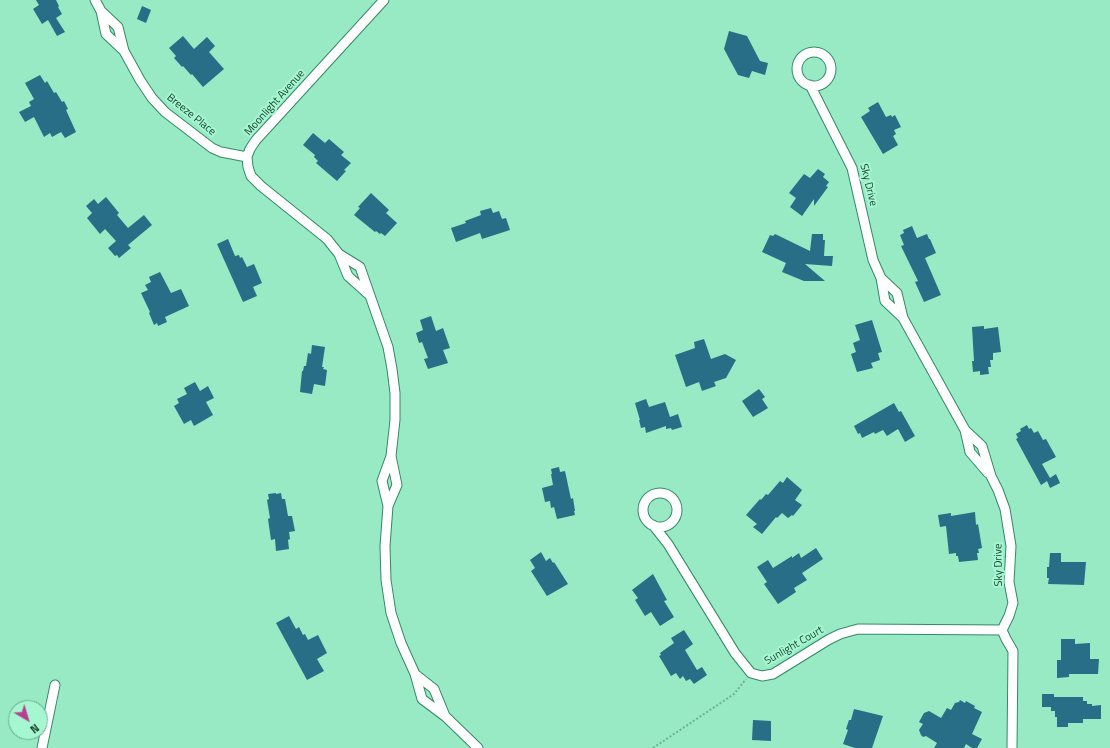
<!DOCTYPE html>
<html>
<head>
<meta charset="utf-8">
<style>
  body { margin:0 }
  #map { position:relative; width:1110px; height:748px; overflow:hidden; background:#97eac3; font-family:"Titillium Web",sans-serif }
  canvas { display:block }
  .north { position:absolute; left:8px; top:700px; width:40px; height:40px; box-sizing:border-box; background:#a4f7d0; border:1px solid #6dad8f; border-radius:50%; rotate:142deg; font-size:11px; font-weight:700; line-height:16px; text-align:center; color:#1a3d2e }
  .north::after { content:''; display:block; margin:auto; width:14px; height:18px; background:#ba3f91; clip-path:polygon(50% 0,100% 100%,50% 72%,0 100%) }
</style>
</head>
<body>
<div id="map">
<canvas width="1110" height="748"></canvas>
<div class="north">N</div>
</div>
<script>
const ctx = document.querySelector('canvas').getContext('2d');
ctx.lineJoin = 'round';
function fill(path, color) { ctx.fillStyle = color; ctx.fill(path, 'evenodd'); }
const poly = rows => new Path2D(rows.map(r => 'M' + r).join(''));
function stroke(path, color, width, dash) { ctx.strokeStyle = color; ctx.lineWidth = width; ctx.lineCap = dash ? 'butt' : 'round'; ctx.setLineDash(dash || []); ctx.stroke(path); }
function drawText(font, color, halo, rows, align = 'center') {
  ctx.font = font + ' "Titillium Web",sans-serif'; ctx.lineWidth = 4; ctx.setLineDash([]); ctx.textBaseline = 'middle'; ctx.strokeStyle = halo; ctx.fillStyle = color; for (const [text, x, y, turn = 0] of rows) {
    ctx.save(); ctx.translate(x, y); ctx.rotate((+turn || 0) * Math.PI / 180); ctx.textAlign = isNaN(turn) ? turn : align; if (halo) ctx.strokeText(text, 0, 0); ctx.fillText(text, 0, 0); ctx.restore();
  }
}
const building = poly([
  [36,0,56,0,59,6,58,7,62,14,56,18,65,32,57,36,48,20,42,24,33,9,39,5],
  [142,6,151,10,146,23,137,19],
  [729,31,747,36,760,61,768,63,765,75,752,71,749,78,738,75,724,49],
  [183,36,194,49,207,37,215,46,209,52,224,69,203,87,192,74,191,75,183,66,182,67,174,58,176,56,169,48],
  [40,75,45,83,47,81,54,93,56,92,62,102,64,101,68,109,66,110,76,132,65,138,61,132,52,137,50,133,44,137,34,117,25,122,19,112,31,106,29,102,34,99,25,83],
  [878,102,886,117,891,115,892,117,895,115,901,127,894,130,896,134,893,136,898,145,883,154,861,117,870,111,868,108],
  [313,133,325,143,329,139,344,152,341,155,351,163,344,170,346,171,337,181,316,163,318,161,314,157,315,155,303,145],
  [818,169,825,174,823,177,829,182,826,186,828,187,814,206,814,199,802,216,790,207,796,198,789,193,804,174,810,178],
  [371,193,389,210,386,213,397,223,385,236,381,233,380,234,376,231,375,232,354,215,360,208,358,207],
  [106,197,119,213,117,215,128,228,144,215,152,225,128,245,131,248,119,258,117,255,115,256,108,248,116,241,105,229,100,234,87,218,92,213,86,206,94,199,98,204],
  [491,208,493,213,499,211,502,219,506,218,510,230,482,239,480,233,456,242,451,228,466,223,465,221,481,215,480,211],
  [912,226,917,238,927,234,929,239,930,239,936,253,925,258,941,295,924,302,915,282,918,281,901,246,904,245,900,235,904,233,903,230],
  [775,234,810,251,812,234,823,234,823,240,825,240,824,256,833,256,832,266,805,264,825,281,804,281,782,272,786,263,762,252,770,235,773,236],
  [228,239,235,256,239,255,240,258,242,257,247,267,254,264,262,283,253,287,257,296,243,302,217,244],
  [160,272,171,293,181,289,189,306,165,317,167,322,158,326,157,323,154,325,149,313,150,312,141,293,148,290,145,285,151,282,149,277],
  [431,316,436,331,443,328,450,348,443,350,448,363,428,369,424,359,428,358,422,342,419,343,416,333,423,330,420,320],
  [872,320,882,352,878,353,880,360,871,363,873,368,857,372,851,354,856,352,853,343,860,340,855,325],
  [984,326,984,329,998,327,1001,352,993,353,993,360,990,360,991,367,988,367,989,374,980,375,980,371,973,372,972,361,974,361,972,327],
  [704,339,711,359,725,354,736,360,726,378,714,382,716,386,702,391,699,382,686,387,675,355,695,348,694,342],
  [312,345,325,347,322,367,324,367,323,369,327,370,325,386,314,384,312,394,300,392,302,371,303,371,304,366,306,366,308,353,311,354],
  [195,382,200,391,208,386,214,398,206,402,213,415,194,426,191,420,184,424,174,406,179,403,177,399,187,394,184,388],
  [759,389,765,397,762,399,768,408,753,417,742,401],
  [646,399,649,407,665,402,670,417,678,414,682,427,672,430,671,428,666,429,666,426,646,433,645,427,641,428,639,420,640,420,635,403],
  [894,403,899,412,901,411,915,436,905,442,898,429,887,436,883,430,875,434,874,432,862,438,860,433,858,434,854,426],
  [1027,425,1029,429,1031,428,1034,433,1038,431,1043,440,1046,439,1056,457,1042,464,1050,478,1056,474,1060,483,1050,488,1047,481,1041,485,1016,439,1018,438,1016,434,1021,431,1020,429],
  [559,467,560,472,565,471,571,499,573,498,575,511,574,511,575,515,557,519,554,507,551,508,550,501,545,502,542,488,553,485,551,474,552,474,551,469],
  [787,477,802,490,795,500,802,505,793,516,792,515,788,518,782,513,777,518,776,517,762,534,753,527,757,524,746,515,760,499,761,500,766,494,768,495,780,481,783,483],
  [276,493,276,494,281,493,282,499,285,499,288,516,292,516,295,531,289,532,290,539,288,540,289,549,276,551,275,539,271,540,268,519,270,518,267,500,269,499,268,494],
  [975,512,976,525,978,524,982,548,978,549,979,553,977,553,978,560,959,562,958,556,956,556,956,553,949,554,946,526,940,527,938,515,951,513,951,516],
  [816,548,823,559,802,573,807,580,794,588,796,592,778,604,764,584,767,582,757,567,768,560,773,568,792,556,792,558,799,553,801,558],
  [541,552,546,561,550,558,553,563,554,562,568,584,547,596,531,571,535,568,530,560],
  [1050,553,1061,553,1061,562,1086,562,1084,585,1048,584,1049,578,1047,578,1047,567,1049,567],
  [653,574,667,600,664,601,674,617,660,626,651,612,645,616,635,600,638,598,632,590],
  [289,616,296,629,299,627,303,635,305,634,308,640,318,635,327,653,317,659,324,671,307,680,276,623],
  [684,630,693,644,685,650,697,670,702,667,707,675,694,684,690,679,686,681,683,676,680,679,676,673,671,676,659,656,661,655,660,653,674,643,671,638],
  [1061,639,1075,639,1075,644,1090,643,1090,659,1099,659,1098,674,1069,674,1069,677,1057,678,1057,660,1061,660],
  [1042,694,1054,694,1054,697,1083,697,1083,701,1087,701,1087,704,1092,704,1092,706,1101,705,1101,719,1083,719,1083,723,1068,723,1068,727,1057,727,1057,717,1055,717,1055,711,1051,711,1051,707,1042,707],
  [960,700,965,703,966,701,975,706,974,708,982,712,972,734,982,739,977,748,972,748,966,744,964,748,934,748,937,743,926,736,923,737,921,735,919,730,923,724,919,722,924,713,929,711,941,718,947,708,951,710,955,703,959,702],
  [854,709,883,716,872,748,855,748,843,744,848,730,846,729,849,720,851,720],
  [753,720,771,721,771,741,752,740]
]);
const path = poly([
  [653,748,734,694,746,679]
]);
const street = poly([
  [95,0,101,11,106,34,124,51],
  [384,0,256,140,250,149,247,157,248,167,251,176,261,186,327,239,339,254,360,267,388,347,392,369,395,393,395,420,391,456,382,481,388,506,385,546,386,580,391,613,401,643,415,674,422,699,446,717,478,748],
  [101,11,118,27,124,51,140,80,152,98,165,112,212,148,221,152,247,157],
  '797 69a17 17 0 1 1 34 0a17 17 0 1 1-34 0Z',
  [810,85,852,168,873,260,881,278,885,301,903,318],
  [339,254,348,276,368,294],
  [881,278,897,293,903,318,965,430,982,446,991,476,998,490,1005,509,1011,546,1009,582,1013,603,1009,616,1002,630,1006,639,1013,651,1012,748],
  [965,430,970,452,988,473],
  '643 510a17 17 0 1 1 34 0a17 17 0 1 1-34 0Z',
  [388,506,397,485,391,456],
  [653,525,668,544,735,653,751,673,762,676,773,674,828,640,840,634,858,629,1002,630],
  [415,674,434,689,445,716],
  [42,748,55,685]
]);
const streetNames = [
  ["Moonlight Avenue",275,103,-48],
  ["Breeze Place",191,115,39],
  ["Sky Drive",868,185,76],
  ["Sky Drive",999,565,-91],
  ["Sunlight Court",794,646,-30]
];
fill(building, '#276e86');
stroke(street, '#348967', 11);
stroke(path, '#6fb293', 2, [2, 2]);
stroke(street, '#fff', 9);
drawText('11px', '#1a3d2e', '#a4f7d0', streetNames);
</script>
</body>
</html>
